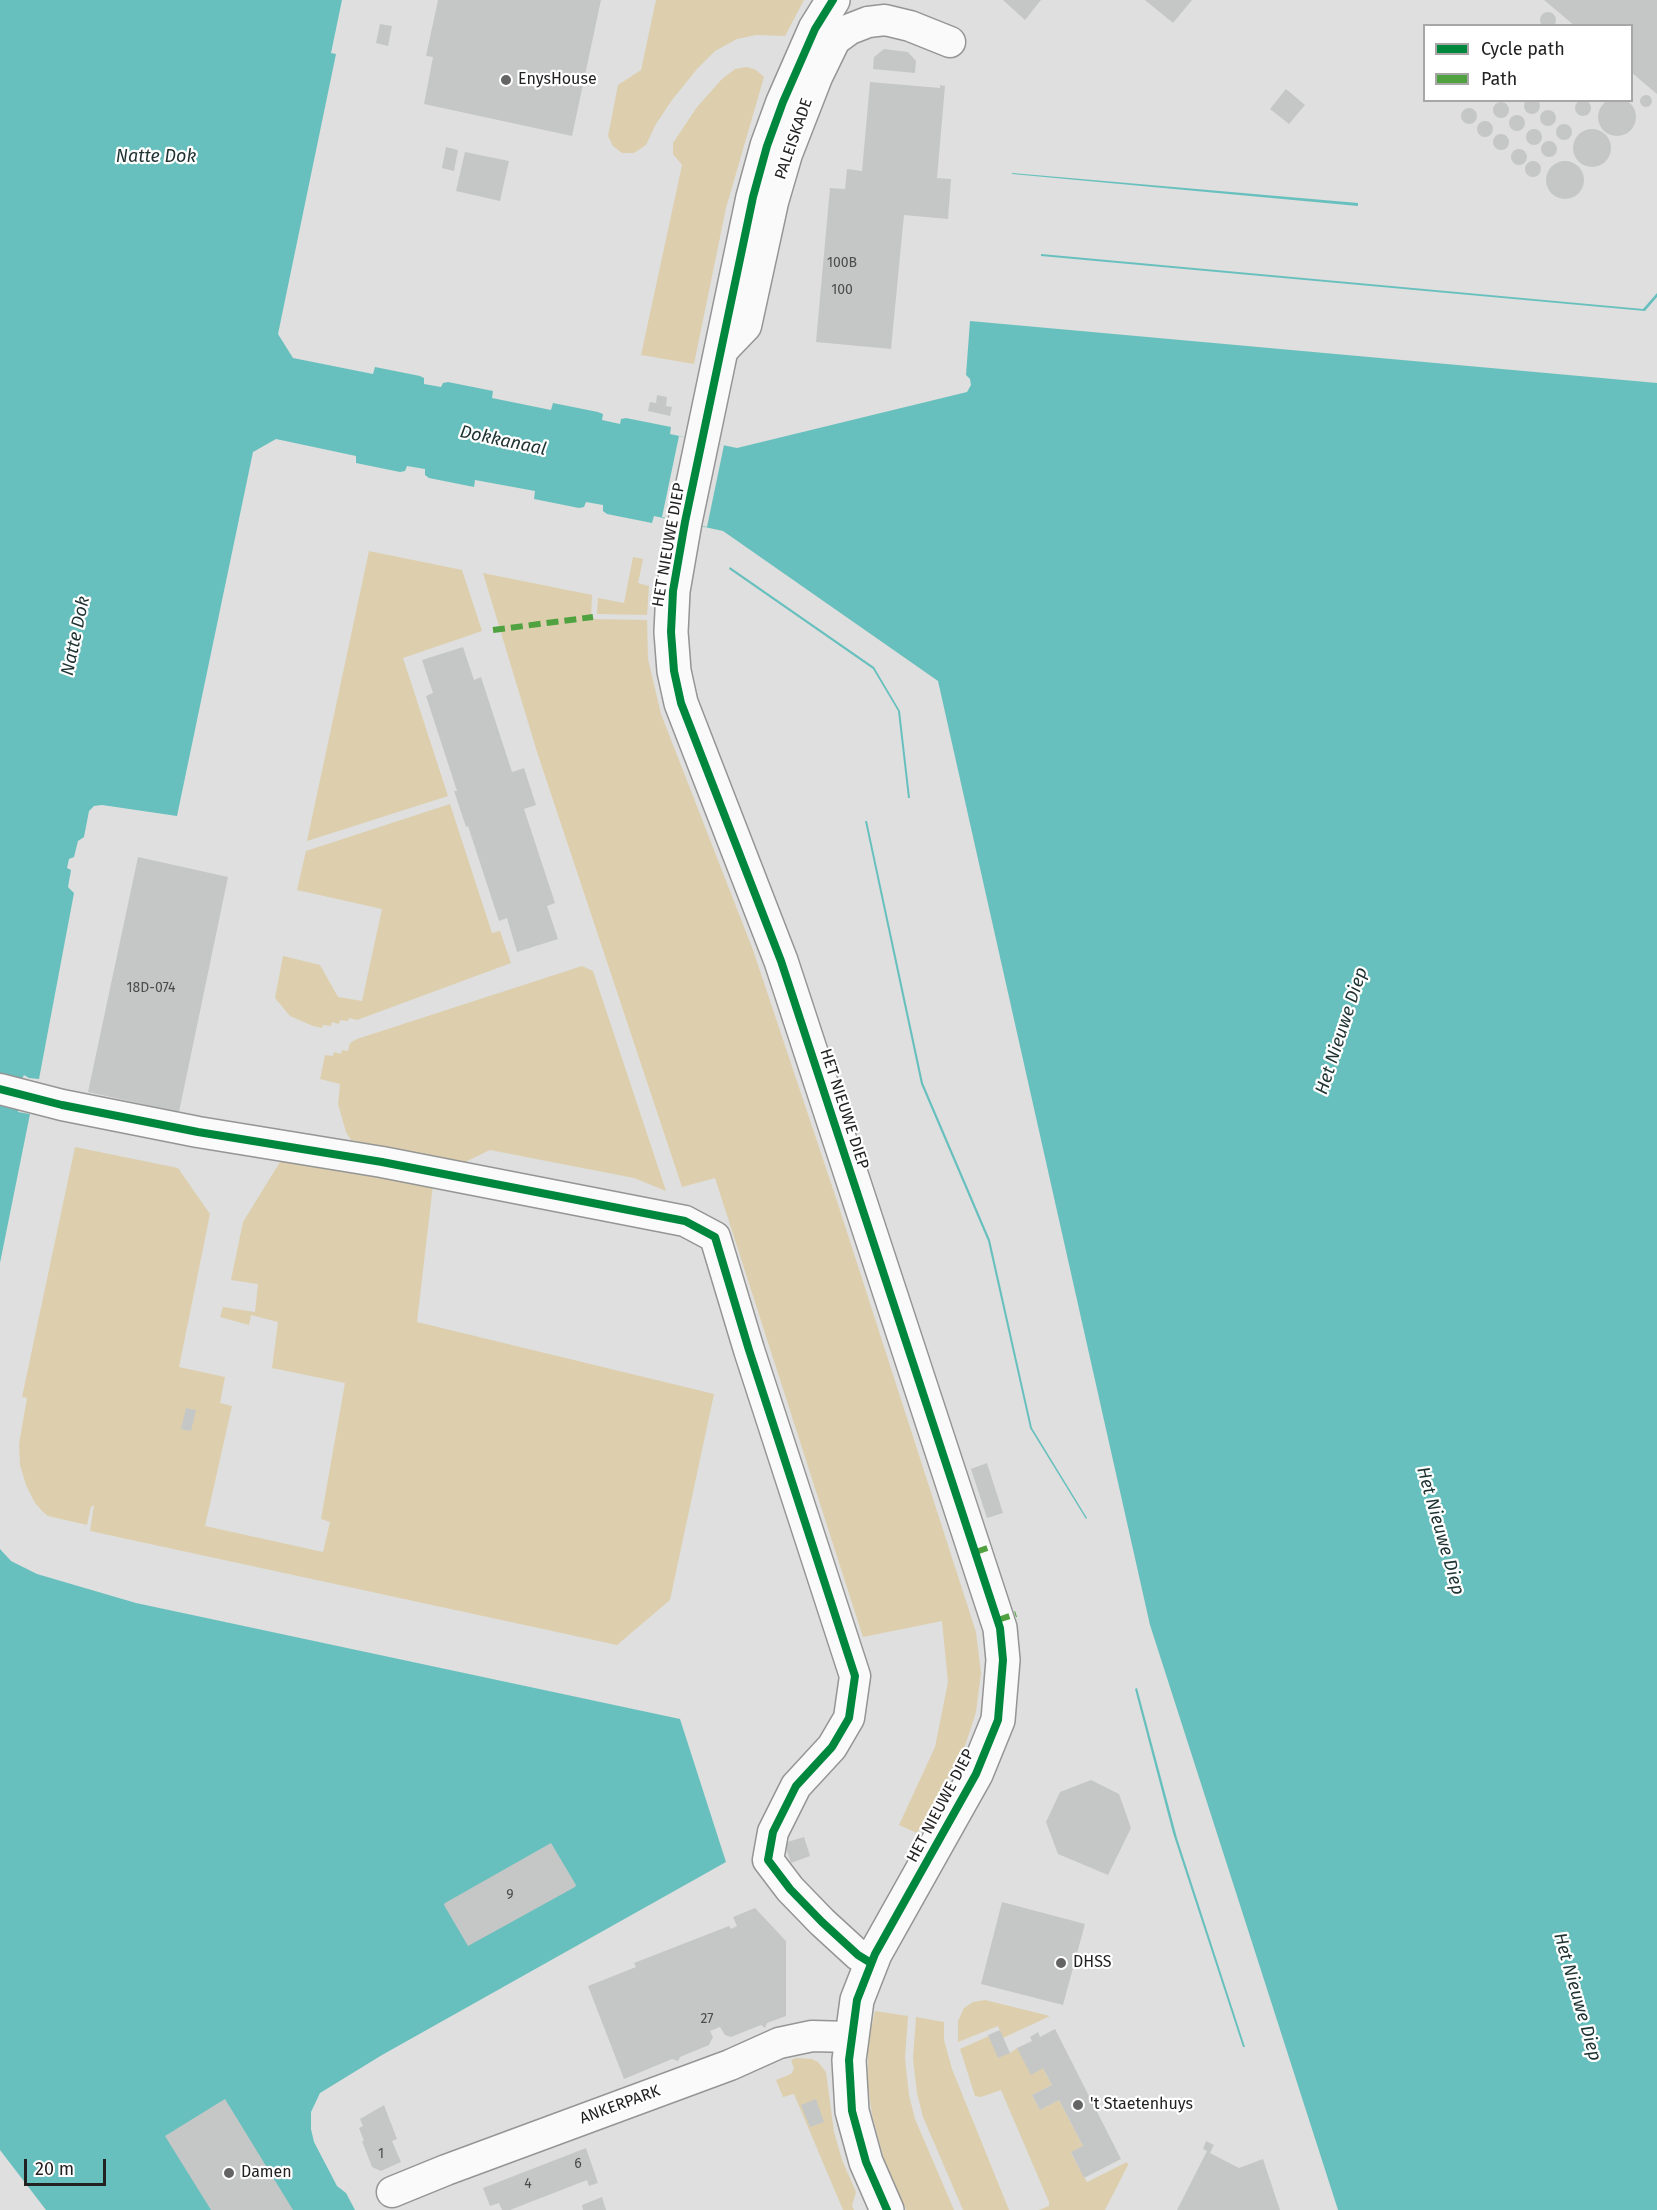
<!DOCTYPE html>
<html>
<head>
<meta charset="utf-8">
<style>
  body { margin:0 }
  #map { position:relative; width:1657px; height:2210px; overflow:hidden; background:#dedfde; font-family:"Fira Sans",sans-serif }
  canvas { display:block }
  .legend { position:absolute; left:1423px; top:24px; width:210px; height:78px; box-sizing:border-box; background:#fff; border:2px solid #a6a7a6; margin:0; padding:8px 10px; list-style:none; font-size:18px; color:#212221 }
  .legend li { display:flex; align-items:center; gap:12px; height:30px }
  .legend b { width:30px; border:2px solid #a6a7a6 }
  .scale { position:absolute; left:24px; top:2159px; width:82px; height:27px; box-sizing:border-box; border:3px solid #212221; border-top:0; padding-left:8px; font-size:18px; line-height:21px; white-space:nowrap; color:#212221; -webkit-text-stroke:4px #fff; paint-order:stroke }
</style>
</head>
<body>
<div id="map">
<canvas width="1657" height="2210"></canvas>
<ul class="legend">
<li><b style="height:8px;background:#00873e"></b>Cycle path</li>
<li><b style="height:8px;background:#50a241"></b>Path</li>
</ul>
<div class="scale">20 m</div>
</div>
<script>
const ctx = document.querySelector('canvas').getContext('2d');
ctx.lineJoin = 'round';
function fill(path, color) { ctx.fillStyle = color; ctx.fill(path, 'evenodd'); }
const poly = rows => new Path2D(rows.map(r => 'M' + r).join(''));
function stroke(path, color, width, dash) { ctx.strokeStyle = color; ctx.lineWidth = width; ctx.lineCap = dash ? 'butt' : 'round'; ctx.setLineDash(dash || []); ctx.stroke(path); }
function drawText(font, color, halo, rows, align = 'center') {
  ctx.font = font + ' "Fira Sans",sans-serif'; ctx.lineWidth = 4.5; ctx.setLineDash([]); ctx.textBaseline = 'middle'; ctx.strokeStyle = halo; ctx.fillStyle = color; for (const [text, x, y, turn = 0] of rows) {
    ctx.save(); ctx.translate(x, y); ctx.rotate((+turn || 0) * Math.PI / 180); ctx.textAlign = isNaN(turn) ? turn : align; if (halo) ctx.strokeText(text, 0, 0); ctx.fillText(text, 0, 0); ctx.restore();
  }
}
const green = poly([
  [656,0,804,0,785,36,756,35,737,39,715,51,697,69,672,100,656,124,646,145,634,153,622,153,613,146,608,136,618,85,641,70],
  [747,67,756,70,764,77,726,208,694,364,641,355,682,165,673,154,673,143,697,107,722,79,735,69],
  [369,551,462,570,482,631,403,658,448,796,307,841],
  [633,557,643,559,638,583,649,586,647,615,597,614,598,598,624,603],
  [483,573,592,595,591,619,647,620,648,659,661,714,753,950,837,1201,976,1632,981,1673,976,1712,970,1731,962,1754,917,1833,899,1825,935,1747,948,1682,942,1621,863,1637,715,1178,682,1187,537,752],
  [450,804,492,933,500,931,511,963,357,1020,349,1018,348,1021,340,1020,339,1024,332,1022,331,1026,323,1025,322,1028,313,1026,290,1016,275,998,283,956,320,965,338,997,362,1001,382,909,297,890,306,851],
  [582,966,593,971,666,1191,634,1178,490,1150,459,1165,351,1140,346,1132,338,1104,340,1084,320,1079,325,1055,333,1056,334,1052,341,1054,342,1050,348,1051,350,1043,357,1039],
  [75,1147,178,1168,210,1214,179,1367,225,1377,220,1403,232,1406,205,1526,323,1552,330,1522,321,1519,345,1383,272,1368,278,1322,251,1315,249,1325,220,1317,223,1307,255,1312,258,1284,231,1280,243,1222,280,1162,306,1159,433,1185,417,1322,714,1394,670,1600,617,1645,90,1531,94,1505,91,1507,87,1525,48,1516,43,1512,35,1503,26,1485,20,1465,19,1444,27,1398,22,1397],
  [985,2000,1050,2016,1003,2038,998,2026,958,2042,958,2021,964,2008,973,2002],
  [875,2011,908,2016,905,2058,909,2095,915,2119,954,2210,906,2210,884,2159,872,2115,868,2086,868,2043],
  [916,2017,944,2022,944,2040,952,2069,1009,2210,963,2210,923,2117,917,2093,913,2059],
  [989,2036,1010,2053,1017,2048,1043,2068,1052,2085,1032,2095,1040,2110,1059,2100,1083,2146,1071,2153,1087,2182,1127,2162,1128,2165,1105,2210,1039,2210,1049,2206,1049,2202,1001,2090,981,2097,975,2096,960,2049],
  [796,2058,812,2059,818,2062,826,2072,834,2132,842,2160,856,2192,852,2206,854,2210,843,2210,794,2094,783,2097,776,2080,791,2074,794,2069,791,2060]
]);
const water = poly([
  [0,0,342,0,331,53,336,54,278,334,293,358,373,374,375,367,420,376,424,378,424,384,441,387,443,383,448,382,493,391,492,398,551,410,553,403,598,412,603,414,602,420,620,424,621,419,626,418,671,427,670,434,737,448,967,392,971,385,970,379,966,375,970,321,1657,383,1657,2210,1338,2210,1150,1625,938,681,723,531,654,516,652,523,607,514,603,511,603,505,586,502,584,507,579,508,534,499,535,491,475,480,474,487,429,478,425,475,425,469,407,466,405,471,400,472,356,463,356,456,276,439,253,452,177,816,102,805,94,806,89,811,84,837,78,841,74,857,69,859,67,868,71,870,68,887,74,893,39,1079,29,1078,24,1075,21,1081,24,1082,18,1112,30,1114,0,1263],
  [1012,173,1358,203,1358,206,1012,174],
  [1041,254,1643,309,1657,293,1657,297,1645,311,1041,256],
  [730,567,874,667,900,711,910,798,908,798,898,711,873,669,729,569],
  [865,821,867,821,923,1083,990,1240,1032,1428,1087,1518,1086,1519,1030,1428,988,1241,921,1084],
  [0,1549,11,1561,37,1574,136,1603,680,1719,726,1862,382,2055,320,2093,311,2112,311,2129,314,2142,337,2186,346,2193,355,2210,46,2210,0,2150],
  [1137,1688,1177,1838,1245,2047,1243,2047,1173,1833,1135,1689]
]);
const pier = poly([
  [679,436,724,445,707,527,662,517]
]);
const building = poly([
  [438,0,601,0,572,136,424,104,433,57,426,56],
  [1003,0,1041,0,1025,20],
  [1145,0,1192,0,1173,23],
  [1544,0,1657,0,1657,94,1632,73,1632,26,1575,26],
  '1540 20a8 8 0 1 1 16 0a8 8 0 1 1-16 0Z',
  [380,24,392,26,388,46,376,43],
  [884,49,908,52,916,61,915,73,873,69,874,57],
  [870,82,940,88,940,85,945,86,937,178,951,179,948,219,904,215,891,349,816,342,830,188,845,189,847,169,862,171],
  [1286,89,1305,105,1289,124,1270,109],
  '1640 101a6 6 0 1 1 12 0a6 6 0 1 1-12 0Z',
  '1524 106a8 8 0 1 1 16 0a8 8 0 1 1-16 0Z',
  '1598 117a19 19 0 1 1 38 0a19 19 0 1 1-38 0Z',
  '1575 108a8 8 0 1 1 16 0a8 8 0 1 1-16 0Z',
  '1493 110a8 8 0 1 1 16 0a8 8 0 1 1-16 0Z',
  '1461 116a8 8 0 1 1 16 0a8 8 0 1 1-16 0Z',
  '1540 118a8 8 0 1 1 16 0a8 8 0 1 1-16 0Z',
  '1509 123a8 8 0 1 1 16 0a8 8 0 1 1-16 0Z',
  '1477 129a8 8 0 1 1 16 0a8 8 0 1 1-16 0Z',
  '1556 132a8 8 0 1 1 16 0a8 8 0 1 1-16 0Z',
  '1526 137a8 8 0 1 1 16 0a8 8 0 1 1-16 0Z',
  '1573 148a19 19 0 1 1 38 0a19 19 0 1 1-38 0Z',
  '1493 142a8 8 0 1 1 16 0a8 8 0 1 1-16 0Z',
  '1541 149a8 8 0 1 1 16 0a8 8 0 1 1-16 0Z',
  [446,147,458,150,454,171,442,168],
  '1511 157a8 8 0 1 1 16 0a8 8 0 1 1-16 0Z',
  [465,152,509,161,500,201,456,191],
  '1525 169a8 8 0 1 1 16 0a8 8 0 1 1-16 0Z',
  '1546 180a19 19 0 1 1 38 0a19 19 0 1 1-38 0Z',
  [657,395,667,397,666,406,672,407,670,416,648,411,650,402,656,403],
  [463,647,474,680,481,677,512,772,524,768,536,805,524,809,555,903,547,906,558,939,517,952,507,918,499,921,468,826,466,827,454,791,457,791,426,696,433,693,422,660],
  [138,857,228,877,179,1112,88,1092],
  [186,1408,196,1410,191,1431,181,1429],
  [987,1463,1003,1513,987,1518,971,1469],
  [1091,1780,1119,1794,1131,1828,1108,1875,1058,1854,1046,1822,1060,1792],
  [804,1837,810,1856,791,1863,784,1843],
  [551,1843,576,1885,575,1887,468,1946,444,1905,445,1903],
  [1002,1902,1085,1924,1063,2005,981,1984],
  [755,1908,786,1941,786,2016,767,2023,765,2028,761,2025,731,2037,725,2035,720,2027,710,2031,713,2037,709,2045,680,2057,678,2061,672,2059,624,2079,588,1986,636,1967,634,1963,729,1926,731,1929,737,1926,733,1917],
  [1055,2029,1121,2159,1084,2178,1071,2152,1083,2146,1059,2100,1040,2110,1032,2095,1052,2085,1043,2068,1031,2075,1017,2048,1032,2041,1030,2037,1038,2032,1040,2037],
  [1000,2030,1010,2053,998,2058,988,2035],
  [225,2099,293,2210,211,2210,165,2136],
  [816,2099,824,2122,810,2127,801,2105],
  [384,2105,397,2139,392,2141,401,2162,381,2171,372,2167,362,2141,364,2141,359,2128,363,2126,360,2119],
  [1206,2141,1214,2145,1210,2153,1239,2168,1263,2159,1280,2210,1177,2210,1207,2151,1203,2149],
  [586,2148,598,2183,589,2186,587,2180,510,2210,502,2210,499,2203,490,2206,483,2188],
  [602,2197,606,2210,583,2210,582,2205]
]);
const minor = poly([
  [720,353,746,326,773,202,787,154,817,77,835,40,850,29,868,22,885,20,910,26,950,42],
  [0,1089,62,1105,198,1132,382,1162,685,1221,715,1237,749,1350,855,1676,849,1718,832,1747,796,1786,773,1832,768,1860,790,1889,822,1922,858,1955,871,1963],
  [392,2192,446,2170,730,2065,779,2043,812,2036,851,2037]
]);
const tertiary = poly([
  [833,0,815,29,783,102,767,146,753,197,685,522,673,591,671,632,674,671,681,703,781,961,1000,1628,1003,1660,998,1720,976,1774,875,1954,857,2000,849,2060,852,2111,866,2162,887,2210]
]);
const quiet = poly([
  [493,630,593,617],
  [976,1552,993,1546],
  [998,1620,1016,1614]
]);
const cycleway = poly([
  [833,0,815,29,783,102,767,146,753,197,685,522,673,591,671,632,674,671,681,703,781,961,1000,1628,1003,1660,998,1720,976,1774,875,1954,857,2000,849,2060,852,2111,866,2162,887,2210],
  [0,1089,62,1105,198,1132,382,1162,685,1221,715,1237,749,1350,855,1676,849,1718,832,1747,796,1786,773,1832,768,1860,790,1889,822,1922,858,1955,871,1963]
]);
const markers = [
  [506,80,6,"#636463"],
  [1061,1963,6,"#636463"],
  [1078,2105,6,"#636463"],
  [229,2173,6,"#636463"]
];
const numberNames = [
  ["100B",842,263],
  ["100",842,290],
  ["18D-074",151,988],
  ["9",510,1895],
  ["27",707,2019],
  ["1",381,2154],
  ["6",578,2164],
  ["4",528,2184]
];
const poiNames = [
  ["EnysHouse",518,80],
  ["DHSS",1073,1963],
  ["'t Staetenhuys",1090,2105],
  ["Damen",241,2173]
];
const streetNames = [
  ["PALEISKADE",794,139,-71],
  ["HET NIEUWE DIEP",669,545,-80],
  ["HET NIEUWE DIEP",844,1109,72],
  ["HET NIEUWE DIEP",941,1806,-62],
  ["ANKERPARK",620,2105,-20]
];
const waterNames = [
  ["Natte Dok",156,157],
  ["Dokkanaal",503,441,12],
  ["Natte Dok",76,636,-78],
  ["Het Nieuwe Diep",1342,1031,-72],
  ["Het Nieuwe Diep",1440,1531,74],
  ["Het Nieuwe Diep",1577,1997,74]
];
fill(green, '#ddcfad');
fill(water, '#68c0be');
fill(pier, '#dedfde');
fill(building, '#c5c7c6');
stroke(minor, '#949594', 33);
stroke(tertiary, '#949594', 36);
stroke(minor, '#fafafa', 30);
stroke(tertiary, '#fafafa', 33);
stroke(quiet, '#50a241', 6, [12, 6]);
stroke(cycleway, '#00873e', 8);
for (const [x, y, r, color] of markers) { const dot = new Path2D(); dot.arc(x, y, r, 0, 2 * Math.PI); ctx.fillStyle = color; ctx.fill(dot); stroke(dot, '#fff', 2); }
drawText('14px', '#4b4c4b', null, numberNames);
drawText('16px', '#212221', '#fff', poiNames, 'left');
drawText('16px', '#212221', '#fff', streetNames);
drawText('italic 18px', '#1d3231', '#fff', waterNames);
</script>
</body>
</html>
